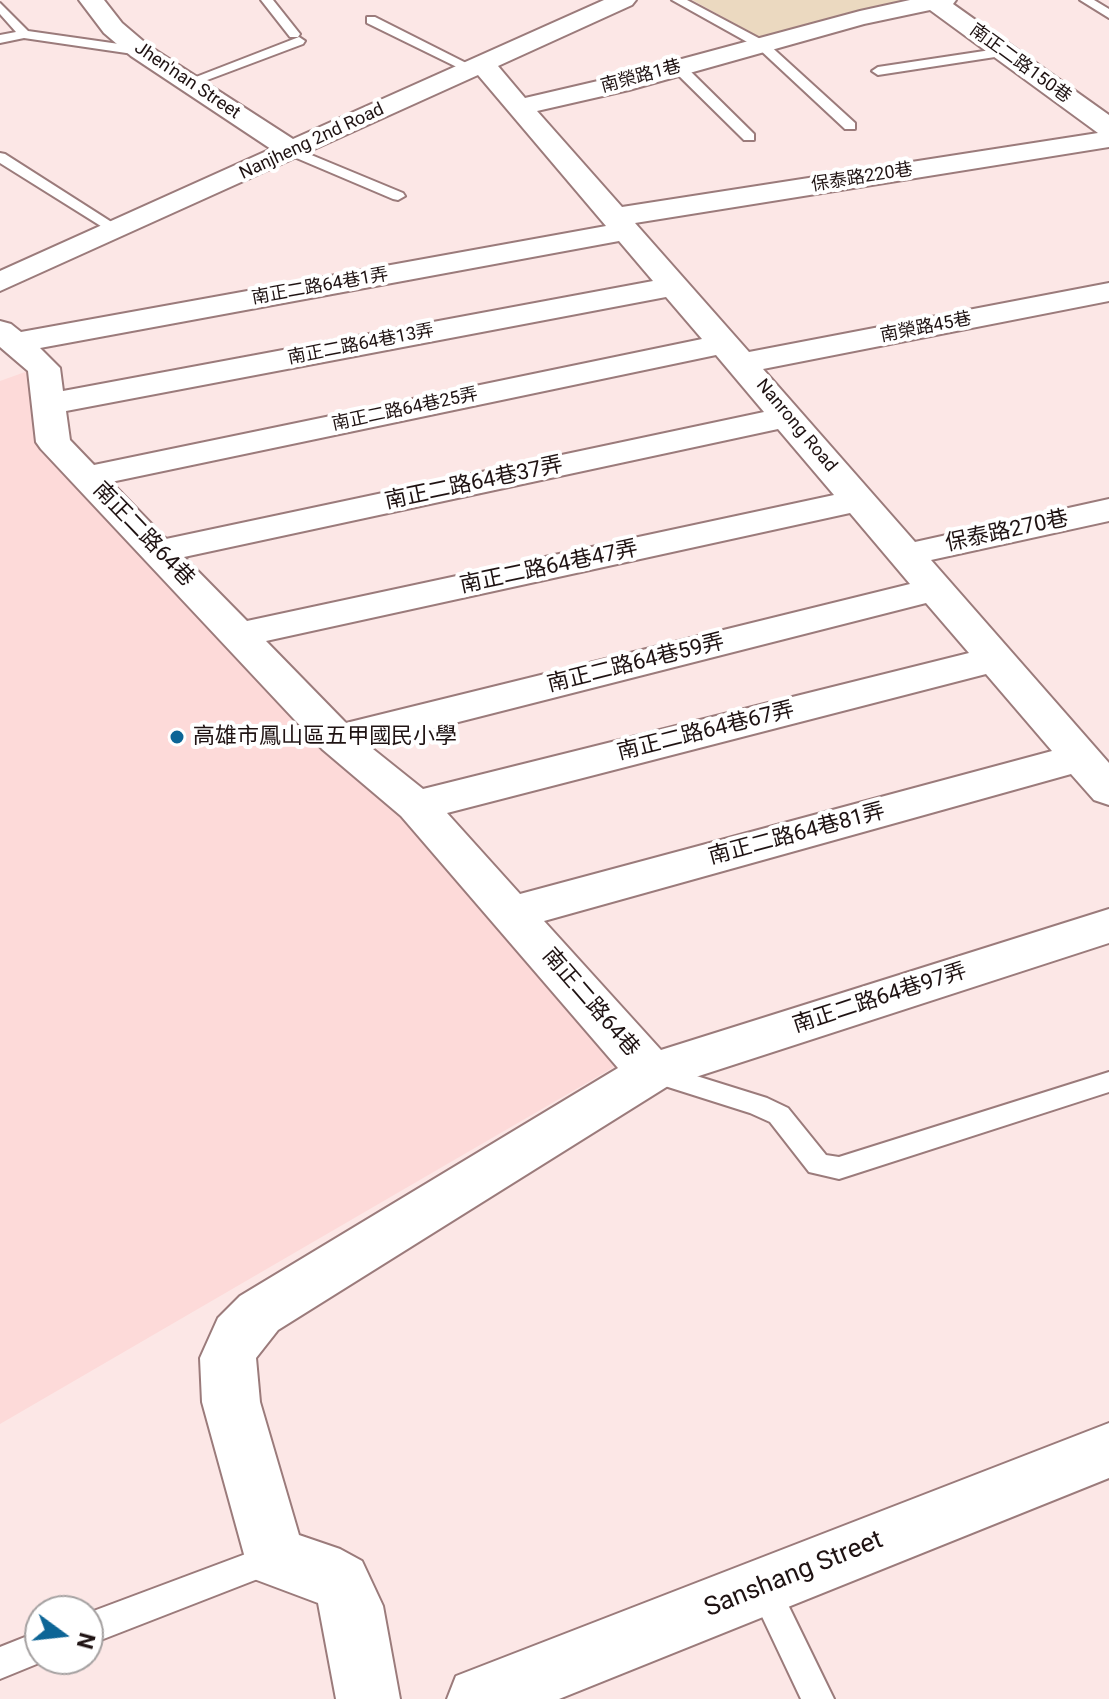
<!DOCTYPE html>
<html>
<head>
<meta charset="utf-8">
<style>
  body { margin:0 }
  #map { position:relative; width:1109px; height:1699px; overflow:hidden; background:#fce7e6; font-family:Roboto,sans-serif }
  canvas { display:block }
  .north { position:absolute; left:24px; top:1595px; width:80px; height:80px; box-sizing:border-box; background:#fff; border:2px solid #a5a1a1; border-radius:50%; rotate:105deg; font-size:22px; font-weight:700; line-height:32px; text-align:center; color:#1f1313 }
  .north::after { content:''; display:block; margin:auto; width:28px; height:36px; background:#0d6596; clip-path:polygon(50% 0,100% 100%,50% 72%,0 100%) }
</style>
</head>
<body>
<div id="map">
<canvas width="1109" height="1699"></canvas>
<div class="north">N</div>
</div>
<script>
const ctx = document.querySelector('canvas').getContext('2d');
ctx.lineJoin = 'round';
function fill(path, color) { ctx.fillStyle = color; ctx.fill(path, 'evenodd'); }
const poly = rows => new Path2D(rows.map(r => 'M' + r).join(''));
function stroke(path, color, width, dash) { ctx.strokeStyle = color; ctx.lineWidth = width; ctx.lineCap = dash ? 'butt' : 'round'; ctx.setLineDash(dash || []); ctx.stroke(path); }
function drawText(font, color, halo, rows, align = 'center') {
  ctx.font = font + ' Roboto,"Noto Sans TC",sans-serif'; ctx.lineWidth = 8; ctx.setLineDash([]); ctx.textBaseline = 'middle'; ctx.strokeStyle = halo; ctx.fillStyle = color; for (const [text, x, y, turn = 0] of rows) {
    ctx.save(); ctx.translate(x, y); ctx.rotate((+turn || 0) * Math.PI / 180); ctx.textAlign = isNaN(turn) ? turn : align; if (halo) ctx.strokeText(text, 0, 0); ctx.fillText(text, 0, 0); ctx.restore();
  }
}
const built = poly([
  [39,367,57,430,652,1045,0,1424,0,381]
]);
const green = poly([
  [692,0,904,0,761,38]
]);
const lane = poly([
  [261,0,273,0,300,34,298,37,290,37,261,0],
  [672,0,687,0,766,42,855,123,855,129,845,129,758,48,672,0],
  [1080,0,1094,0,1109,9,1109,18,1080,0],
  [0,3,28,31,140,47,146,51,140,55,24,38,0,43,0,35,16,32,0,14,0,3],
  [367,17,375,17,478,69,467,72,367,23,367,17],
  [299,37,305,41,303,44,194,85,183,82,299,37],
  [1004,48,1010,52,1008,55,878,75,872,71,878,67,1004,48],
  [674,65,684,65,754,134,754,140,744,140,674,71,674,65],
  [292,147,403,193,405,196,398,200,393,199,287,154,287,148,292,147],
  [0,153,5,154,124,230,122,233,112,233,0,163,0,153],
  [655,1063,767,1098,788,1108,826,1155,839,1157,1109,1072,1109,1092,839,1179,809,1172,770,1122,750,1113,646,1080,643,1073,646,1066,655,1063],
  [275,1543,286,1548,290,1558,286,1568,88,1645,88,1613,275,1543],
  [763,1572,774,1576,834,1699,801,1699,748,1587,752,1576,763,1572],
  [40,1631,40,1659,49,1659,0,1679,0,1647,40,1631]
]);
const street = poly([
  [79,0,104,0,122,23,149,46,293,139,604,0,636,0,632,5,498,66,525,98,615,77,860,11,910,0,956,0,953,4,1109,115,1109,147,635,223,749,352,1109,283,1109,301,763,369,915,542,1109,499,1109,521,931,560,1109,763,1109,805,1094,800,1071,774,544,921,661,1050,1109,909,1109,943,668,1086,278,1330,256,1358,260,1402,299,1535,340,1549,362,1561,383,1606,400,1699,336,1699,318,1603,254,1579,245,1558,202,1402,200,1358,218,1318,240,1296,618,1068,401,816,322,749,41,449,36,442,28,371,0,347,0,321,11,324,21,332,606,226,478,75,0,291,0,271,271,149,131,56,104,33,79,0],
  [930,10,1098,133,622,207,537,111,629,90,864,24,930,10],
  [619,241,653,281,63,391,60,368,40,348,619,241],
  [666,297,702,339,94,465,70,440,66,411,666,297],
  [716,355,764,412,166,539,111,482,716,355],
  [778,429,834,495,247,621,184,557,778,429],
  [850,513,910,584,346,723,266,641,850,513],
  [926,603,969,653,423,789,368,745,926,603],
  [986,674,1052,751,520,894,447,813,986,674],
  [1109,1423,1109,1478,559,1699,447,1699,456,1676,1109,1423]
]);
const markers = [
  [177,737,8,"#0d6596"]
];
const farStreetnames = [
  ["南正二路150巷",1020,64,36],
  ["南榮路1巷",641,77,-15],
  ["Jhen'nan Street",187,81,34],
  ["Nanjheng 2nd Road",312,142,-25],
  ["保泰路220巷",862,178,-9],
  ["南正二路64巷1弄",320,287,-10],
  ["南榮路45巷",926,328,-11],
  ["南正二路64巷13弄",361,345,-11],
  ["南正二路64巷25弄",405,410,-12],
  ["Nanrong Road",796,426,50]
];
const streetNames = [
  ["南正二路64巷37弄",474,484,-12],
  ["保泰路270巷",1007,532,-12],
  ["南正二路64巷",143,535,46],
  ["南正二路64巷47弄",549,568,-12],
  ["南正二路64巷59弄",636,664,-14],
  ["南正二路64巷67弄",706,732,-14],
  ["南正二路64巷81弄",797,835,-15],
  ["南正二路64巷97弄",880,999,-18],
  ["南正二路64巷",590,1003,49]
];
const poiNames = [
  ["高雄市鳳山區五甲國民小學",193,737]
];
const nearStreetnames = [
  ["Sanshang Street",794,1575,-22]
];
fill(built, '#fddad9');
fill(green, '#ebd9c0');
stroke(lane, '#9b7b7b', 4);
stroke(street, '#9b7b7b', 4);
fill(lane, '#fff');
fill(street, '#fff');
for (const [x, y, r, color] of markers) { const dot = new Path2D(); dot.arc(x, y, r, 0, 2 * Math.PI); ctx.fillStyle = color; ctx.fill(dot); stroke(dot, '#fff', 3); }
drawText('18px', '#1f1313', '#fff', farStreetnames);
drawText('22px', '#1f1313', '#fff', streetNames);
drawText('22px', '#1f1313', '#fff', poiNames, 'left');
drawText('26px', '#1f1313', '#fff', nearStreetnames);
</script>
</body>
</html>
